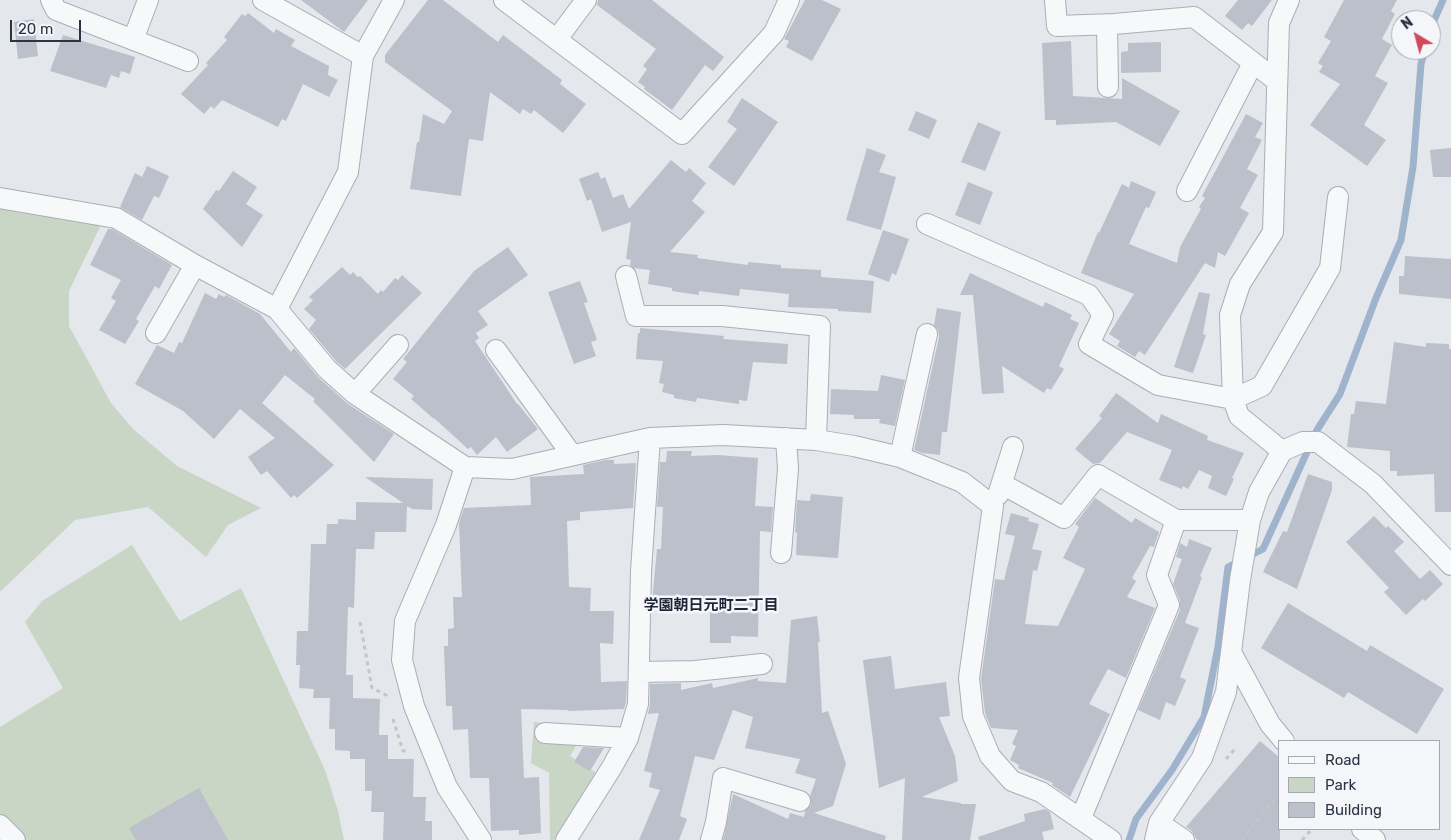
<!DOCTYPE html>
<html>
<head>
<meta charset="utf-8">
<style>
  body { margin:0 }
  #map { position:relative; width:1451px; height:840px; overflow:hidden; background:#e4e7ec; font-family:Rubik,sans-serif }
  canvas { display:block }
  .legend { position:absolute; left:1278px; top:740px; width:162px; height:90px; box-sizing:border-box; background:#f4f6f9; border:1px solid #a4a8b1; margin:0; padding:6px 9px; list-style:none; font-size:15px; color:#2b3445 }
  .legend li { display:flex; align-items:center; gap:10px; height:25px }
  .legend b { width:25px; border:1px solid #a4a8b1 }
  .north { position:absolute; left:1391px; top:10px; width:50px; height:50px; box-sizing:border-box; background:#f4f6f9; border:1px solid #a4a8b1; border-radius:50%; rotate:323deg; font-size:14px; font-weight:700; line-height:20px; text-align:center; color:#2b3445 }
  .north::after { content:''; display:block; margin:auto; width:18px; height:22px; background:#d1495b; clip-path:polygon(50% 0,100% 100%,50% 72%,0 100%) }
  .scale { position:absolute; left:10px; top:20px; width:71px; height:22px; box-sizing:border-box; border:2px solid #2b3445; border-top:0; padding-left:6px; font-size:15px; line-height:18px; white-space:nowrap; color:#2b3445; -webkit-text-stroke:4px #f4f6f9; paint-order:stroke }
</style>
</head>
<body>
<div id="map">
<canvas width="1451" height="840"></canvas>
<ul class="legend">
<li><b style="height:6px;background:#f7f8fa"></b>Road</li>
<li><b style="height:14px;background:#c9d6c5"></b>Park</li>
<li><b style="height:14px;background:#bbc0ca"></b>Building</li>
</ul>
<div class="north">N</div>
<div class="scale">20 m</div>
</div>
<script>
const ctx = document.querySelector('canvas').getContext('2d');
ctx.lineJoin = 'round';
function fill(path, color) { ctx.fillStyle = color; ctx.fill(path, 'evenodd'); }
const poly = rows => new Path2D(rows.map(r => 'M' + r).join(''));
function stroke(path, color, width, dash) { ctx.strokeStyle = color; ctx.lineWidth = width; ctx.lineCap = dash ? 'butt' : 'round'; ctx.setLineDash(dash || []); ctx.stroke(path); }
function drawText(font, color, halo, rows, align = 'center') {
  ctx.font = font + ' Rubik,"Noto Sans JP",sans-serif'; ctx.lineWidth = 5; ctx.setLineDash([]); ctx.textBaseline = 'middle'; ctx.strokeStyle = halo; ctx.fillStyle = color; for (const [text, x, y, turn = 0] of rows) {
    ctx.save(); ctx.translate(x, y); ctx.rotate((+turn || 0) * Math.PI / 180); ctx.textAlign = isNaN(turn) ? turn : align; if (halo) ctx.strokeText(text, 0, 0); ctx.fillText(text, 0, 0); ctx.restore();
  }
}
const green = poly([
  [0,206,101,225,69,291,69,326,111,403,133,429,177,466,261,508,228,525,206,557,148,507,75,520,0,592],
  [132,545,180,621,241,588,325,770,338,811,344,840,27,840,0,813,0,727,63,688,25,622,42,601],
  [534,722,587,728,570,756,598,774,554,840,550,840,549,773,531,763]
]);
const stream = poly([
  [1431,27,1443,0],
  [1129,840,1136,819,1172,770,1204,717,1218,647,1228,567,1263,549,1317,430,1340,394,1376,298,1401,240,1413,167,1421,64,1425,50]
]);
const building = poly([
  [301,0,368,0,344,32],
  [428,0,443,0,498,42,503,35,562,80,560,84,586,104,563,133,534,110,531,114,523,109,520,114,490,92,483,141,469,139,461,196,410,189,417,142,419,142,423,114,444,124,452,111,385,62,385,55],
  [598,0,652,0,724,57,713,71,705,65,672,110,644,89,645,87,638,82,647,69,643,66,656,49,597,5],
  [805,0,822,0,841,9,812,61,786,47,789,41,784,39],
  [1238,0,1272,0,1252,26,1248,23,1242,30,1225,16],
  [1344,0,1397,0,1391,11,1395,14,1382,39,1392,45,1375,76,1388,83,1364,125,1386,140,1367,166,1310,125,1340,84,1319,72,1323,66,1318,63,1331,41,1324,37],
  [248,13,274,33,276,29,295,40,291,46,329,66,328,75,338,80,329,97,303,84,286,121,282,119,278,127,222,100,214,109,211,106,204,114,181,94,208,65,206,63,227,40,224,37,242,14,245,16],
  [34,19,38,56,18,59,14,22],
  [63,35,135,57,130,74,121,71,119,78,111,75,106,88,50,71],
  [1071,41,1073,96,1122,99,1122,78,1180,111,1160,146,1116,122,1056,125,1056,120,1045,120,1042,43],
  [1161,42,1161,72,1121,73,1121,52,1128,51,1128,43],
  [742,98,778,122,734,186,708,167,737,129,727,122],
  [916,111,937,120,929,139,908,130],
  [1246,114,1263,123,1255,137,1262,140,1247,169,1258,175,1240,208,1249,213,1225,256,1218,252,1215,268,1205,263,1145,355,1139,351,1135,357,1117,346,1120,341,1109,334,1134,294,1081,273,1098,232,1099,233,1122,184,1129,188,1131,181,1156,192,1149,208,1146,207,1129,244,1177,263,1180,247,1201,209,1199,207,1205,198,1202,196],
  [978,122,1001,132,985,171,961,162],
  [867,148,886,155,879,172,896,177,881,230,846,220],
  [1451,148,1451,177,1433,177,1430,150],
  [671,160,686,172,689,168,706,183,692,201,705,212,670,252,698,255,697,258,748,265,748,262,781,265,781,268,821,270,821,277,874,281,871,313,838,311,838,309,788,307,789,294,740,289,739,296,699,291,699,295,672,291,672,288,648,284,650,270,634,268,630,265,631,260,626,259,631,222,602,232,591,199,587,201,579,179,598,172,601,179,605,177,613,198,623,194,629,209],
  [147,166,169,176,159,198,154,196,142,220,120,207,135,173,142,177],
  [233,171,257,187,246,204,263,215,242,247,203,209,216,190,219,191],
  [968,182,993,192,980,225,955,215],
  [108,229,112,229,172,265,159,289,155,286,136,319,139,321,125,344,99,330,116,301,111,298,121,280,90,265],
  [883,230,909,239,896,275,892,273,889,282,868,274],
  [508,247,528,275,478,311,488,325,476,333,479,338,475,341,517,404,518,404,538,429,507,452,496,437,477,455,471,447,468,449,434,418,434,419,411,399,414,396,393,379,407,362,403,359,474,271],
  [1405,256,1451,259,1451,299,1399,294,1399,276,1404,276],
  [342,267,350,275,353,272,358,277,360,276,378,294,381,290,383,292,395,278,398,280,402,275,422,293,345,369,336,361,309,329,316,320,304,309,313,300,309,297],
  [970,273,1043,307,1045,302,1072,315,1070,319,1079,323,1059,366,1064,369,1051,390,1047,388,1044,393,1002,366,1004,393,982,394,973,295,960,295],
  [580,281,588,302,584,303,597,340,591,342,596,356,574,364,548,292],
  [1199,292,1210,294,1203,334,1206,335,1193,373,1174,367],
  [205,293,216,299,219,294,224,297,226,295,260,314,291,352,294,348,319,378,348,404,394,434,374,462,358,446,358,444,357,445,313,401,315,399,285,375,262,403,334,465,297,498,294,495,291,498,267,471,261,475,248,457,275,438,240,409,214,439,183,411,135,384,157,345,174,353,179,342,182,343],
  [937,308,961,312,947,432,942,432,940,455,922,453,914,450,939,337,938,330,934,325],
  [640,328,724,336,723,339,788,344,787,364,753,362,747,401,739,400,739,404,697,398,696,402,674,398,674,395,662,392,664,384,659,383,663,361,636,359,638,333,640,333],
  [1394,342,1426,347,1426,343,1449,344,1449,349,1451,349,1451,512,1435,512,1434,474,1397,476,1397,471,1390,471,1390,451,1347,447,1351,414,1354,414,1356,401,1386,404],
  [881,375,905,380,895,426,879,423,880,419,854,419,854,415,830,414,831,389,878,391],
  [1116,393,1158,423,1161,414,1208,436,1207,440,1244,453,1232,478,1234,479,1226,496,1208,488,1212,476,1199,470,1188,489,1183,486,1182,489,1159,480,1172,450,1127,432,1100,463,1093,464,1075,449,1102,418,1099,416],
  [667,451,692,451,691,456,718,455,758,458,755,506,773,507,771,532,760,531,758,637,731,636,731,643,710,643,710,610,652,603,657,549,661,549,663,507,657,507,660,462,666,462],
  [606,460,614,460,614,464,636,463,633,508,580,512,580,520,567,521,569,587,591,588,590,611,614,611,613,644,600,643,601,682,627,681,626,702,624,709,568,711,568,710,521,709,524,778,539,777,541,833,519,835,519,830,491,831,489,778,470,778,468,729,453,730,452,706,446,706,444,646,448,646,448,629,454,628,453,597,462,597,459,523,464,508,531,505,530,477,584,474,583,465],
  [1308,474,1332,482,1332,490,1297,589,1263,572,1283,531,1287,532],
  [365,477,433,479,432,510,412,509,407,506,406,532,375,532,374,549,356,549,354,608,348,607,346,675,353,675,353,698,380,699,379,735,388,735,388,759,414,759,413,797,426,797,425,821,432,821,432,840,383,840,384,812,371,812,372,791,365,791,365,759,350,759,350,751,335,750,335,729,329,729,330,698,313,698,314,689,299,688,300,665,296,665,297,631,308,631,311,544,326,544,327,524,338,524,338,519,356,520,356,502,403,503],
  [811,494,843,497,838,558,796,555,797,533,795,532,797,500,810,501],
  [1095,498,1132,523,1135,518,1159,532,1154,547,1150,546,1132,578,1136,581,1127,597,1155,608,1126,678,1108,669,1089,704,1110,714,1070,797,1052,785,1053,783,1018,768,1019,765,1010,760,1016,746,1012,744,1018,730,991,728,985,713,981,679,995,579,1004,580,1015,536,1005,534,1011,513,1029,518,1028,521,1039,524,1032,549,1042,551,1037,571,1033,570,1025,624,1058,626,1085,569,1063,558,1079,527,1075,524],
  [1374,516,1386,528,1388,526,1404,542,1394,551,1420,579,1430,570,1443,584,1425,601,1423,599,1406,615,1384,592,1389,588,1346,542],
  [1189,539,1212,548,1200,576,1202,577,1185,623,1199,628,1180,677,1186,680,1175,706,1166,702,1160,720,1138,710,1180,610,1180,601,1173,584,1182,559,1176,557,1180,543,1187,547],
  [1288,603,1367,651,1370,645,1444,689,1417,734,1348,692,1344,698,1261,648],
  [817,616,820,642,818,642,822,713,828,711,846,764,833,806,814,813,886,836,885,840,723,840,733,794,788,819,790,813,804,817,805,811,811,805,810,796,816,779,795,773,800,759,745,748,753,717,733,710,714,760,695,756,680,816,687,819,679,840,639,840,660,790,649,787,652,773,644,771,659,713,648,714,650,704,650,684,681,683,681,690,712,683,713,688,758,678,758,681,786,683,791,620],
  [891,656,895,689,946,682,950,716,939,717,955,756,958,781,922,797,961,803,961,804,976,804,970,840,902,840,905,778,879,788,863,660],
  [1260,741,1280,758,1280,840,1197,840,1191,830,1186,827],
  [583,747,604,748,590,771,574,762],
  [199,788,228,840,136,840,129,828],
  [1045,809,1050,812,1054,829,1042,832,1044,840,979,840,978,837,1025,821,1024,814]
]);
const path = poly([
  [360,622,372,688,386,695,387,698],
  [393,719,403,751,408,750],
  [1226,759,1234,750],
  [1242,840,1277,795],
  [1302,840,1312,829]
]);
const minor = poly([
  [51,0,56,10,188,61],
  [263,0,363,56],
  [504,0,682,134,774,33,789,0],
  [1055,0,1057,26,1114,24,1194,17,1277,81],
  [1107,24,1108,87],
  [557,39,586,0],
  [133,40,148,0],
  [1187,191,1253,63],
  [0,198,116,218,195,265],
  [927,224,1089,295,1103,315,1089,344,1158,385,1233,399,1262,386,1330,268,1338,197],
  [626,276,636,316,722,316,820,326,816,440],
  [277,309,348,172,363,56,394,0],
  [156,333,195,265,277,309,327,369,355,394,465,467,512,469,650,438,723,435,816,440,854,446,900,457,962,482,993,506,969,678,973,716,990,756,1012,781,1041,792,1111,840],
  [496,350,572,455],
  [355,394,398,345],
  [1282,451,1239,416,1233,399,1230,315,1240,284,1273,232,1279,23,1289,0],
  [900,457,927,334],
  [465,467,446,525,405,621,402,660,414,706,447,787,481,840],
  [1002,484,1064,518,1098,475,1176,520,1250,520],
  [998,495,1013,447],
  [781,553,788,469,786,438],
  [1232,654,1270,724,1284,741],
  [639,672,695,671,762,664],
  [545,733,628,738],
  [1081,818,1169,605,1157,575,1176,520],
  [1159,823,1184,840],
  [0,825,15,840],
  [1362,829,1375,840],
  [566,840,612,767,628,738,638,704,641,571,650,438],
  [711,840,716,822,723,778,800,801],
  [1155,840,1159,823,1202,758,1226,692,1240,580,1250,520,1259,492,1282,451,1303,442,1318,442,1373,484,1451,565]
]);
const neighbourhoodNames = [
  ["学園朝日元町二丁目",711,606]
];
fill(green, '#c9d6c5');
stroke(stream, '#9fb4cc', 7);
fill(building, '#bbc0ca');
stroke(minor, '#a9aeb7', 22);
stroke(path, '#c2c5cb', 3, [4, 4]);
stroke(minor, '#f7f8fa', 20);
drawText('bold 15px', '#1d2536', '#f4f6f9', neighbourhoodNames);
</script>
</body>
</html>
